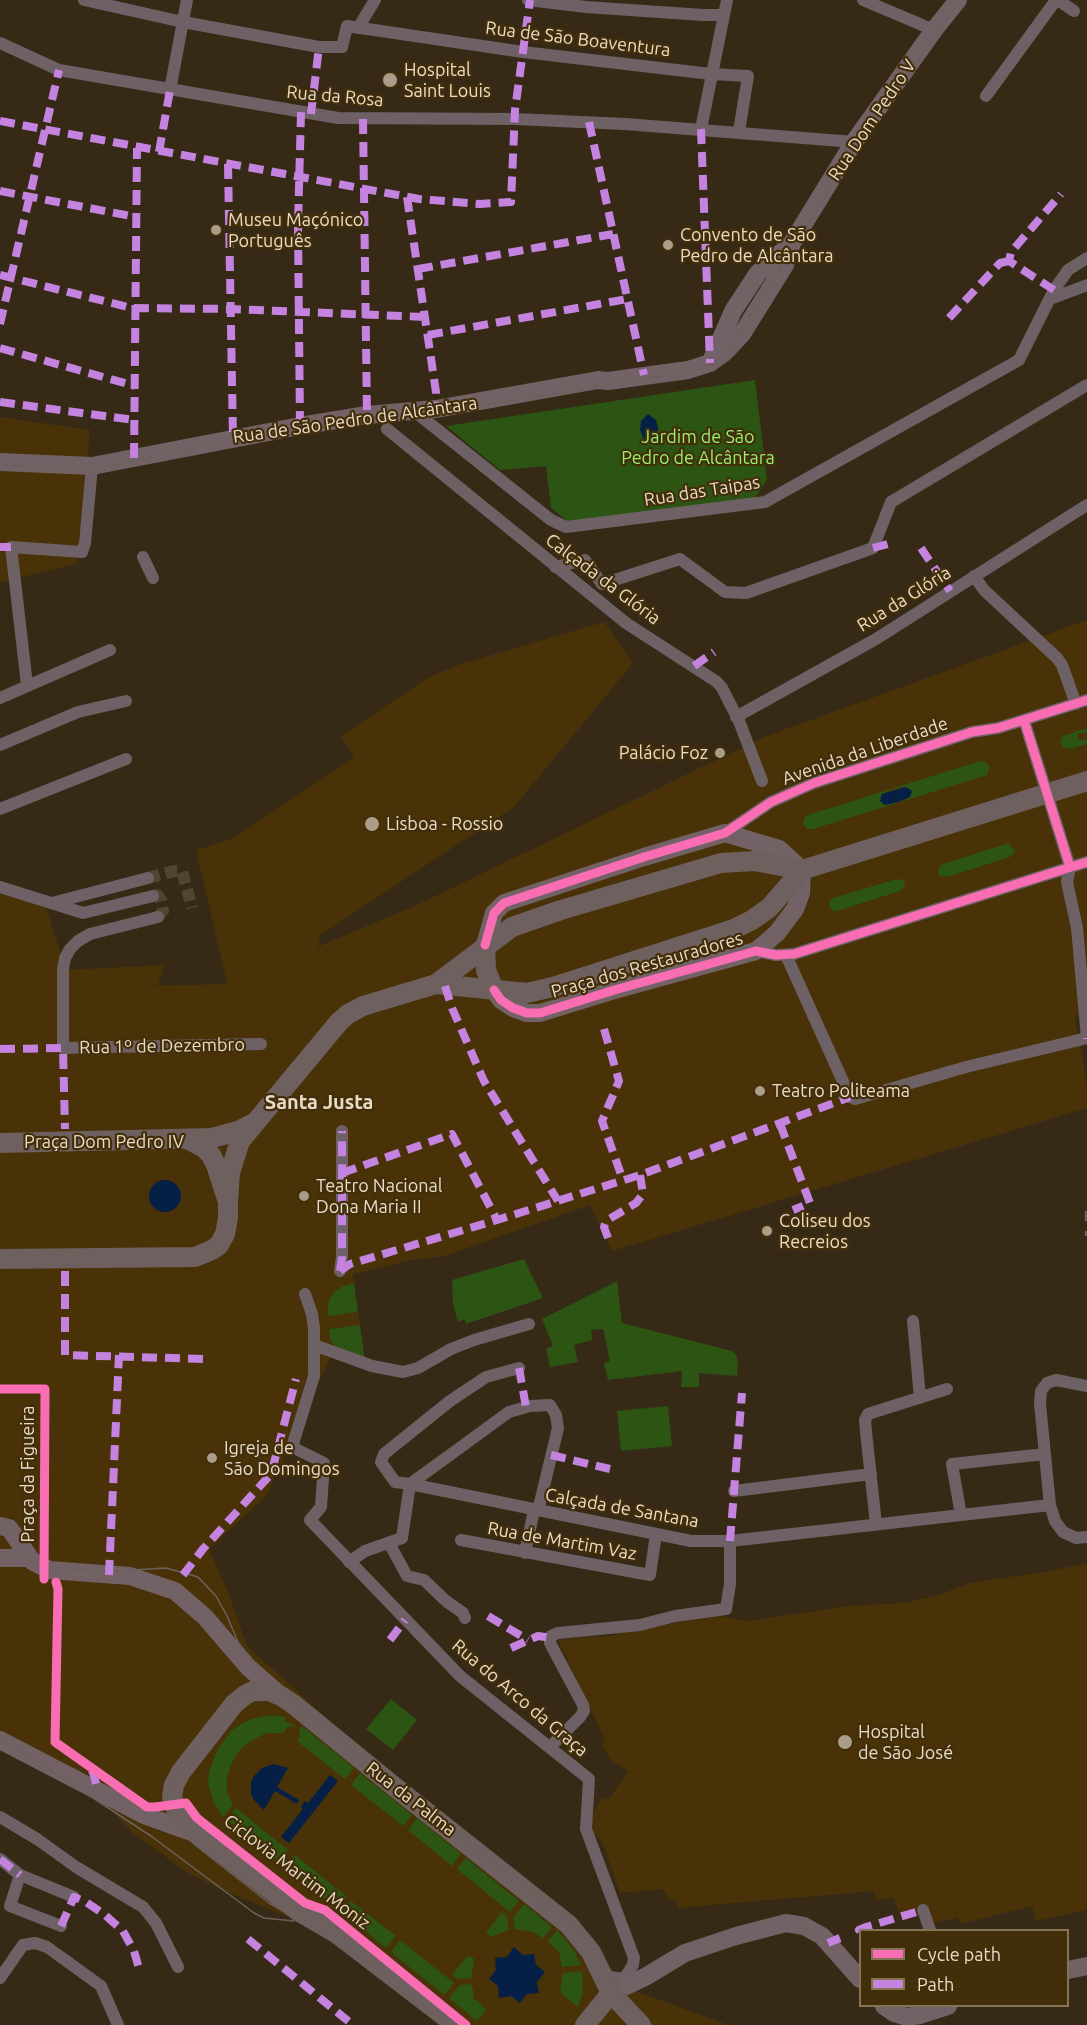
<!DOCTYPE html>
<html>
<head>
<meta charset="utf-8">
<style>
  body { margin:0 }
  #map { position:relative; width:1087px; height:2025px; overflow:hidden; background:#362a17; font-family:Ubuntu,sans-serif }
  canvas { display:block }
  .legend { position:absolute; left:859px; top:1929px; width:210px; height:78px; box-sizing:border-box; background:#432e0a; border:2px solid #857356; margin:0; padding:8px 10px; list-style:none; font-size:18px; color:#e8dbc8 }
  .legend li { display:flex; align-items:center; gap:12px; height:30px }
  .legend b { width:30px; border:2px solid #857356 }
</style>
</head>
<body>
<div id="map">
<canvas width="1087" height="2025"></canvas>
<ul class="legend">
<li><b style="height:8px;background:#f96db3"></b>Cycle path</li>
<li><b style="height:8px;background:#c483df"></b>Path</li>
</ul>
</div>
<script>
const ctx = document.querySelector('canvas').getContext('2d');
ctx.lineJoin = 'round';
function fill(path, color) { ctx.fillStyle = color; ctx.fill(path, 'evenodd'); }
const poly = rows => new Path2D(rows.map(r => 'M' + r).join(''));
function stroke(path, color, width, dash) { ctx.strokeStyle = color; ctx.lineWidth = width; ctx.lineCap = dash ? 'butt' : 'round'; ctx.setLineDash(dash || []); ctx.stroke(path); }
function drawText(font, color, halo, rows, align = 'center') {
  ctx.font = font + ' Ubuntu,sans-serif'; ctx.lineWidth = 4.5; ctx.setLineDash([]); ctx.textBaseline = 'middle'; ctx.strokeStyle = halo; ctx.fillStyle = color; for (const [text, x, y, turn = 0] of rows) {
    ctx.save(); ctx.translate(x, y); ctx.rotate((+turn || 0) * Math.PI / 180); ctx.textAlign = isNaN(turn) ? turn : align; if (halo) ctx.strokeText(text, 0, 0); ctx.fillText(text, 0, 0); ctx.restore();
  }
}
const built = poly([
  [0,417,90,430,77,564,0,582],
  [1087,620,1087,1014,1075,1018,1087,1084,1087,1108,612,1251,590,1205,444,1256,412,1260,353,1274,354,1283,343,1286,335,1291,329,1300,327,1315,358,1312,360,1325,329,1329,335,1347,267,1495,209,1549,228,1592,247,1646,622,1986,728,2025,444,2025,341,1938,222,1890,185,1871,133,1833,99,1797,0,1735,0,882,43,897,66,970,164,965,158,985,149,986,224,984,227,983,196,850,231,839,354,757,341,736,429,677,461,664,604,622,633,663,514,807,319,936,320,944,315,948,419,904,764,737],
  [1087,1563,1087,1910,1036,1921,1032,1906,960,1924,958,1917,931,1924,926,1906,900,1915,893,1897,876,1901,874,1891,677,1908,677,1901,669,1899,662,1889,620,1893,602,1841,593,1832,592,1823,595,1809,598,1804,603,1798,609,1799,629,1771,612,1761,601,1744,605,1740,558,1640,613,1635,714,1615,748,1621,849,1606,904,1603,939,1595,970,1583,1049,1571]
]);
const green = poly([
  [755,380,767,480,755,498,567,521,551,508,546,466,500,470,446,426],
  [1087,728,1087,733,1077,733,1078,739,1087,740,1087,744,1070,749,1062,747,1060,741,1063,736],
  [980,761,986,762,989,766,988,774,984,776,813,829,807,829,803,824,805,817,808,815],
  [903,787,907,788,909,797,903,801,888,804,885,803,881,797,882,794,894,789],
  [1006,844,1009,844,1014,849,1015,852,1010,857,947,877,940,876,938,873,938,869,943,864],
  [897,879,903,880,905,883,905,886,900,891,837,911,834,911,829,907,830,900,833,898],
  [524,1259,543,1298,466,1324,464,1319,458,1322,453,1304,452,1280],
  [617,1281,622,1323,732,1351,736,1355,738,1362,737,1376,699,1373,699,1387,681,1387,682,1371,608,1380,604,1363,610,1361,603,1329,591,1330,592,1340,574,1345,578,1362,550,1367,546,1348,553,1346,542,1319],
  [354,1283,358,1312,327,1316,329,1300,335,1291,343,1286],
  [360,1325,365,1361,335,1347,330,1340,329,1329],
  [668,1406,672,1446,621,1451,617,1411],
  [391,1699,417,1720,393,1750,366,1729],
  [270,1715,286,1717,285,1721,296,1726,288,1727,283,1733,268,1733,260,1736,245,1745,238,1752,233,1760,227,1777,227,1792,233,1805,223,1817,214,1804,208,1784,209,1772,217,1750,231,1731,241,1724,252,1719],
  [302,1726,354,1768,345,1779,297,1741,300,1737,299,1730],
  [360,1773,412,1815,403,1826,351,1785],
  [236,1808,288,1850,279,1862,227,1820],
  [417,1818,461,1854,452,1866,408,1830],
  [295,1855,347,1897,337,1909,285,1867],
  [466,1858,519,1901,510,1912,457,1869],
  [351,1901,396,1936,386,1948,342,1912],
  [524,1904,552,1927,543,1938,533,1932,515,1929,513,1918],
  [502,1912,507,1916,509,1930,491,1937,486,1933],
  [557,1930,573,1949,581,1965,562,1967,559,1952,548,1941],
  [400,1940,454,1983,444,1995,391,1952],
  [468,1955,474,1959,471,1978,457,1979,452,1975],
  [582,1971,583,1993,578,2007,560,1992,563,1973],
  [471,1984,474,1994,473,1999,478,2001,486,2010,477,2021,449,1998,460,1985]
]);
const water = poly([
  [648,414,656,420,658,428,657,436,650,442,643,438,640,430,641,421],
  [906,787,912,791,910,797,898,802,885,805,880,801,882,794],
  '149 1196a16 16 0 1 1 32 0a16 16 0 1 1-32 0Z',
  [274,1764,288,1768,277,1787,299,1800,297,1804,275,1791,264,1810,254,1800,251,1795,251,1782,254,1776,262,1768],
  [330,1775,338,1781,289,1843,281,1837,303,1809,301,1808,304,1801,308,1803],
  [514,1947,523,1955,534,1954,536,1965,545,1972,537,1982,539,1993,527,1994,520,2003,511,1996,499,1998,498,1986,489,1979,496,1970,495,1958,507,1957]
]);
const streetTunnel = poly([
  [148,878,174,871,182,871,192,908],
  [153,896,157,895,161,900,163,911,158,917]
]);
const street = poly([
  [84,0,183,22,319,47,342,47,347,26,523,52,711,74,748,76,739,131],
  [528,0,586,7,703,15,723,15],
  [863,0,934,30],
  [1058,0,1074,11],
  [358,28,375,0],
  [0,43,59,70,338,118,515,119,625,124,854,142],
  [170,90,187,0],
  [986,96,1056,0],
  [701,129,727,0],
  [1050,299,1087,285],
  [414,411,551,520,566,527,765,502,1019,360,1054,290,1068,270,1087,258],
  [387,429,626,623,717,682,722,688,739,721,762,781],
  [143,557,153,578],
  [555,567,585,560,602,584,680,559,725,592,746,593,873,548,891,502,1087,385],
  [974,576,984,590,1057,658,1062,665,1076,704],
  [27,685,11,547,82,552,85,543,92,466],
  [0,698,110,650],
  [736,717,876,639,1087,505],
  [1024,720,1070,867,1067,882,1077,928,1087,1038],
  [0,745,78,712,126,701],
  [0,809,126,759],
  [725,833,771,802,814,783,972,732,998,728,1087,700],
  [0,887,83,913,153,896],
  [52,903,148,878],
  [158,917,90,934,78,941,70,949,65,958,63,969,63,1048,261,1044],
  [756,951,776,955,794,954,1087,862],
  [786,955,850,1097,855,1099,966,1067,1087,1038],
  [340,1271,342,1257,342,1131],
  [305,1294,312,1314,314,1328,314,1376,292,1447,324,1463,321,1507,310,1520,460,1676,589,1779,586,1829,634,1958,633,1965,626,1976,622,1979,604,1976],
  [913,1321,920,1398],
  [314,1345,372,1366,403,1372,418,1368,451,1349,474,1340,529,1324],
  [519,1368,486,1377,450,1401,384,1454,381,1462,395,1482,410,1484,509,1412,530,1406,550,1405,556,1415,558,1428,538,1511],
  [1087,1386,1056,1380,1047,1383,1041,1391,1040,1404,1050,1505,1055,1521,1063,1532,1076,1538,1087,1537],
  [734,1491,871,1474],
  [961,1515,952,1464,1045,1454],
  [876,1524,866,1432,865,1420,868,1414,947,1389],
  [461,1540,650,1575,656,1534],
  [389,1543,407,1576,424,1580,446,1601,463,1613,465,1618],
  [525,1553,534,1510],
  [349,1562,365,1551,402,1538,410,1484,691,1541,730,1541,1050,1505],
  [550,1747,580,1717,584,1711,583,1705,550,1643,551,1636,558,1633,640,1625,675,1616,726,1609,730,1584,730,1541],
  [0,1817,37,1839,76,1867,143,1907,156,1923,178,1967],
  [0,1859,20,1875,74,1897],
  [20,1875,10,1906,61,1926],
  [923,1910,930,1930],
  [0,1978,23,1945,35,1943,47,1947,101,1986,118,2025]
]);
const secondary = poly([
  [712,359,733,311,758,273,792,243],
  [0,462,92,466,300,426,367,415,436,409,598,380,608,381,688,370,710,363,724,353,742,334,785,265,792,243,854,142,934,30,958,0],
  [485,945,494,913,504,903,644,857,725,833,779,849,802,870,801,893,795,909,777,933,756,951,618,989,540,1013,527,1013,513,1008,501,1000,494,990],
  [0,1526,9,1528,32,1561,49,1570,130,1576,175,1591,205,1617,248,1667,281,1696],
  [0,1558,28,1558],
  [0,1740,144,1815,197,1834],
  [1068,1970,1087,1966],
  [611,1993,645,1977,685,1953,736,1936,786,1923,804,1926,822,1936,860,1979],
  [884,2006,894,2013,907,2017,920,2015,948,2006]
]);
const primary = poly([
  [485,945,486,970,494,990],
  [436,984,527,993,553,987,734,929,752,920,769,908,802,870],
  [0,1143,212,1138,238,1131,252,1124],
  [228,1202,230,1173,240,1141,339,1022,348,1014,363,1006,436,984,512,927,561,910,721,863,754,861,802,870,1087,781],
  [0,1259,195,1257,212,1250,219,1245,225,1234,228,1218,228,1202,216,1165,211,1155,204,1148,187,1139],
  [456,2025,336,1933,298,1911,216,1848,197,1834,178,1815,172,1797,174,1785,181,1772,234,1704,245,1695,253,1691,269,1691,281,1696,293,1704,396,1788,569,1925,591,1952,611,1993,641,2025],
  [585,2025,611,1993]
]);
const tram = poly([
  [0,465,92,469,296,428,361,419,429,414,692,371,712,364,728,352,855,148,961,0],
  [0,1556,15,1556,56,1568,117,1571,166,1568,198,1577,216,1596,227,1616,238,1642,248,1657,260,1671,277,1685],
  [0,1737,151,1836,254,1913,264,1918,294,1921],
  [446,2025,369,1965,310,1926,269,1903,195,1845,175,1825,170,1816,168,1797,174,1777,243,1692,261,1684,275,1686,284,1690,379,1773,576,1924,591,1938,630,2004,651,2025]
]);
const rail = poly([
  [389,427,624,619,718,681,724,687,740,720,764,780],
  [1087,1211,1087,1236]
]);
const quiet = poly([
  [311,114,319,47],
  [363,119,367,415],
  [0,121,419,199,480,204,511,202,515,110,530,0],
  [589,122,644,375],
  [701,129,710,363],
  [159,152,170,90],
  [228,164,233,438],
  [0,191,136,217],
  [407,197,436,392,436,409],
  [418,269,613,234],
  [0,275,132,308,231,309,425,317],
  [1054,290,1009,261,1011,252,1061,194],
  [949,318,1000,263,1009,261],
  [0,324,59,70],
  [428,335,627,299],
  [0,348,135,386],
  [0,402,134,420],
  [300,426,298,226,301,112],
  [134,458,137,148],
  [0,547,11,547],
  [873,548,892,543],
  [921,548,950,591],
  [694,666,714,652],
  [445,986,452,1008,484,1081,558,1201],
  [604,1029,619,1081,602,1121,623,1180],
  [1087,1038,1087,1039],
  [0,1049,63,1048,65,1129],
  [780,1124,810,1203,793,1210],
  [342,1173,452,1134,497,1220],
  [608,1238,604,1227,606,1221,636,1203,643,1194,640,1175],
  [65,1271,65,1355,205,1359],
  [340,1271,350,1264,497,1220,640,1175,850,1097],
  [340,1271,342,1257,342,1131],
  [519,1368,526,1407],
  [551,1455,610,1469],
  [730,1541,742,1393],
  [109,1575,119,1355],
  [183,1575,203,1549,271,1474,296,1379],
  [488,1616,528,1640],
  [390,1640,405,1620],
  [511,1648,538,1636,551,1638],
  [91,1770,93,1772,98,1791],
  [0,1859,20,1875],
  [61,1926,74,1897,86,1902,105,1915,123,1931,134,1951,140,1972],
  [860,1931,859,1930,866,1927,923,1910],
  [248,1939,353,2025],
  [828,1943,840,1938]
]);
const cycleway = poly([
  [1024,720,1070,867],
  [485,945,494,913,504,903,644,857,725,833,771,802,814,783,972,732,998,728,1087,700],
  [494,990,501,1000,513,1008,527,1013,540,1013,618,989,756,951,776,955,794,954,1087,862],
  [0,1389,45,1389,44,1579],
  [56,1582,58,1589,55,1742,147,1807,155,1807,186,1803,197,1818,305,1903,325,1910,466,2025]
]);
const markers = [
  [390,80,8,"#aa9d8a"],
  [216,230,6,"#aa9d8a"],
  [668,245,6,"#aa9d8a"],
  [720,753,6,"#aa9d8a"],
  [372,824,8,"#aa9d8a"],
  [760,1091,6,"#aa9d8a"],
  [304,1196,6,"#aa9d8a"],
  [767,1231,6,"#aa9d8a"],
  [212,1458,6,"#aa9d8a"],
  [845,1742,8,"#aa9d8a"]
];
const streetNames = [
  ["Rua de São Boaventura",578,39,7],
  ["Rua da Rosa",335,96,5],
  ["Rua Dom Pedro V",872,120,-56],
  ["Rua de São Pedro de Alcântara",355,420,-8],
  ["Rua das Taipas",702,491,-9],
  ["Calçada da Glória",603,579,37],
  ["Rua da Glória",904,599,-32],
  ["Avenida da Liberdade",865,751,-19],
  ["Praça dos Restauradores",647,965,-16],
  ["Rua 1º de Dezembro",162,1046,-1],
  ["Praça Dom Pedro IV",104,1142],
  ["Praça da Figueira",28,1474,-90],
  ["Calçada de Santana",622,1508,10],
  ["Rua de Martim Vaz",562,1541,10],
  ["Rua do Arco da Graça",520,1698,40],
  ["Rua da Palma",411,1799,38],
  ["Ciclovia Martim Moniz",297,1872,37]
];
const poiNames = [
  ["Hospital",404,70],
  ["Saint Louis",404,91],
  ["Museu Maçónico",228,220],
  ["Português",228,241],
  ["Convento de São",680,235],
  ["Pedro de Alcântara",680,256],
  ["Palácio Foz",708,753,"right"],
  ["Lisboa - Rossio",386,824],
  ["Teatro Politeama",772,1091],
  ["Teatro Nacional",316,1186],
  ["Dona Maria II",316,1207],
  ["Coliseu dos",779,1221],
  ["Recreios",779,1242],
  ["Igreja de",224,1448],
  ["São Domingos",224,1469],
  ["Hospital",858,1732],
  ["de São José",858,1753]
];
const parkNames = [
  ["Jardim de São",698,437],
  ["Pedro de Alcântara",698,458]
];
const neighbourhoodNames = [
  ["Santa Justa",319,1102]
];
fill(built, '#493207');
fill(green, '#2c5413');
fill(water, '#051f47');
stroke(streetTunnel, '#514532', 12, [12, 6]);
stroke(street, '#6e6166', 12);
stroke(secondary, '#726165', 18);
stroke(primary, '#6d605e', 20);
stroke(tram, '#6d615f', 1.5);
stroke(rail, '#6d615f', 4.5, [10, 10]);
stroke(quiet, '#c483df', 8, [15, 8]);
stroke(cycleway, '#f96db3', 9);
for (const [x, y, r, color] of markers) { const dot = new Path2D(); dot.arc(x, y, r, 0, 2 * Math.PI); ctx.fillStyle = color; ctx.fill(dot); stroke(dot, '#432e0a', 2); }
drawText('18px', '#e8dbc8', '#432e0a', streetNames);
drawText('18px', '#e8dbc8', '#432e0a', poiNames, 'left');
drawText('18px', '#96f072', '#432e0a', parkNames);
drawText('bold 20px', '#e8dbc8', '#432e0a', neighbourhoodNames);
</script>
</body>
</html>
